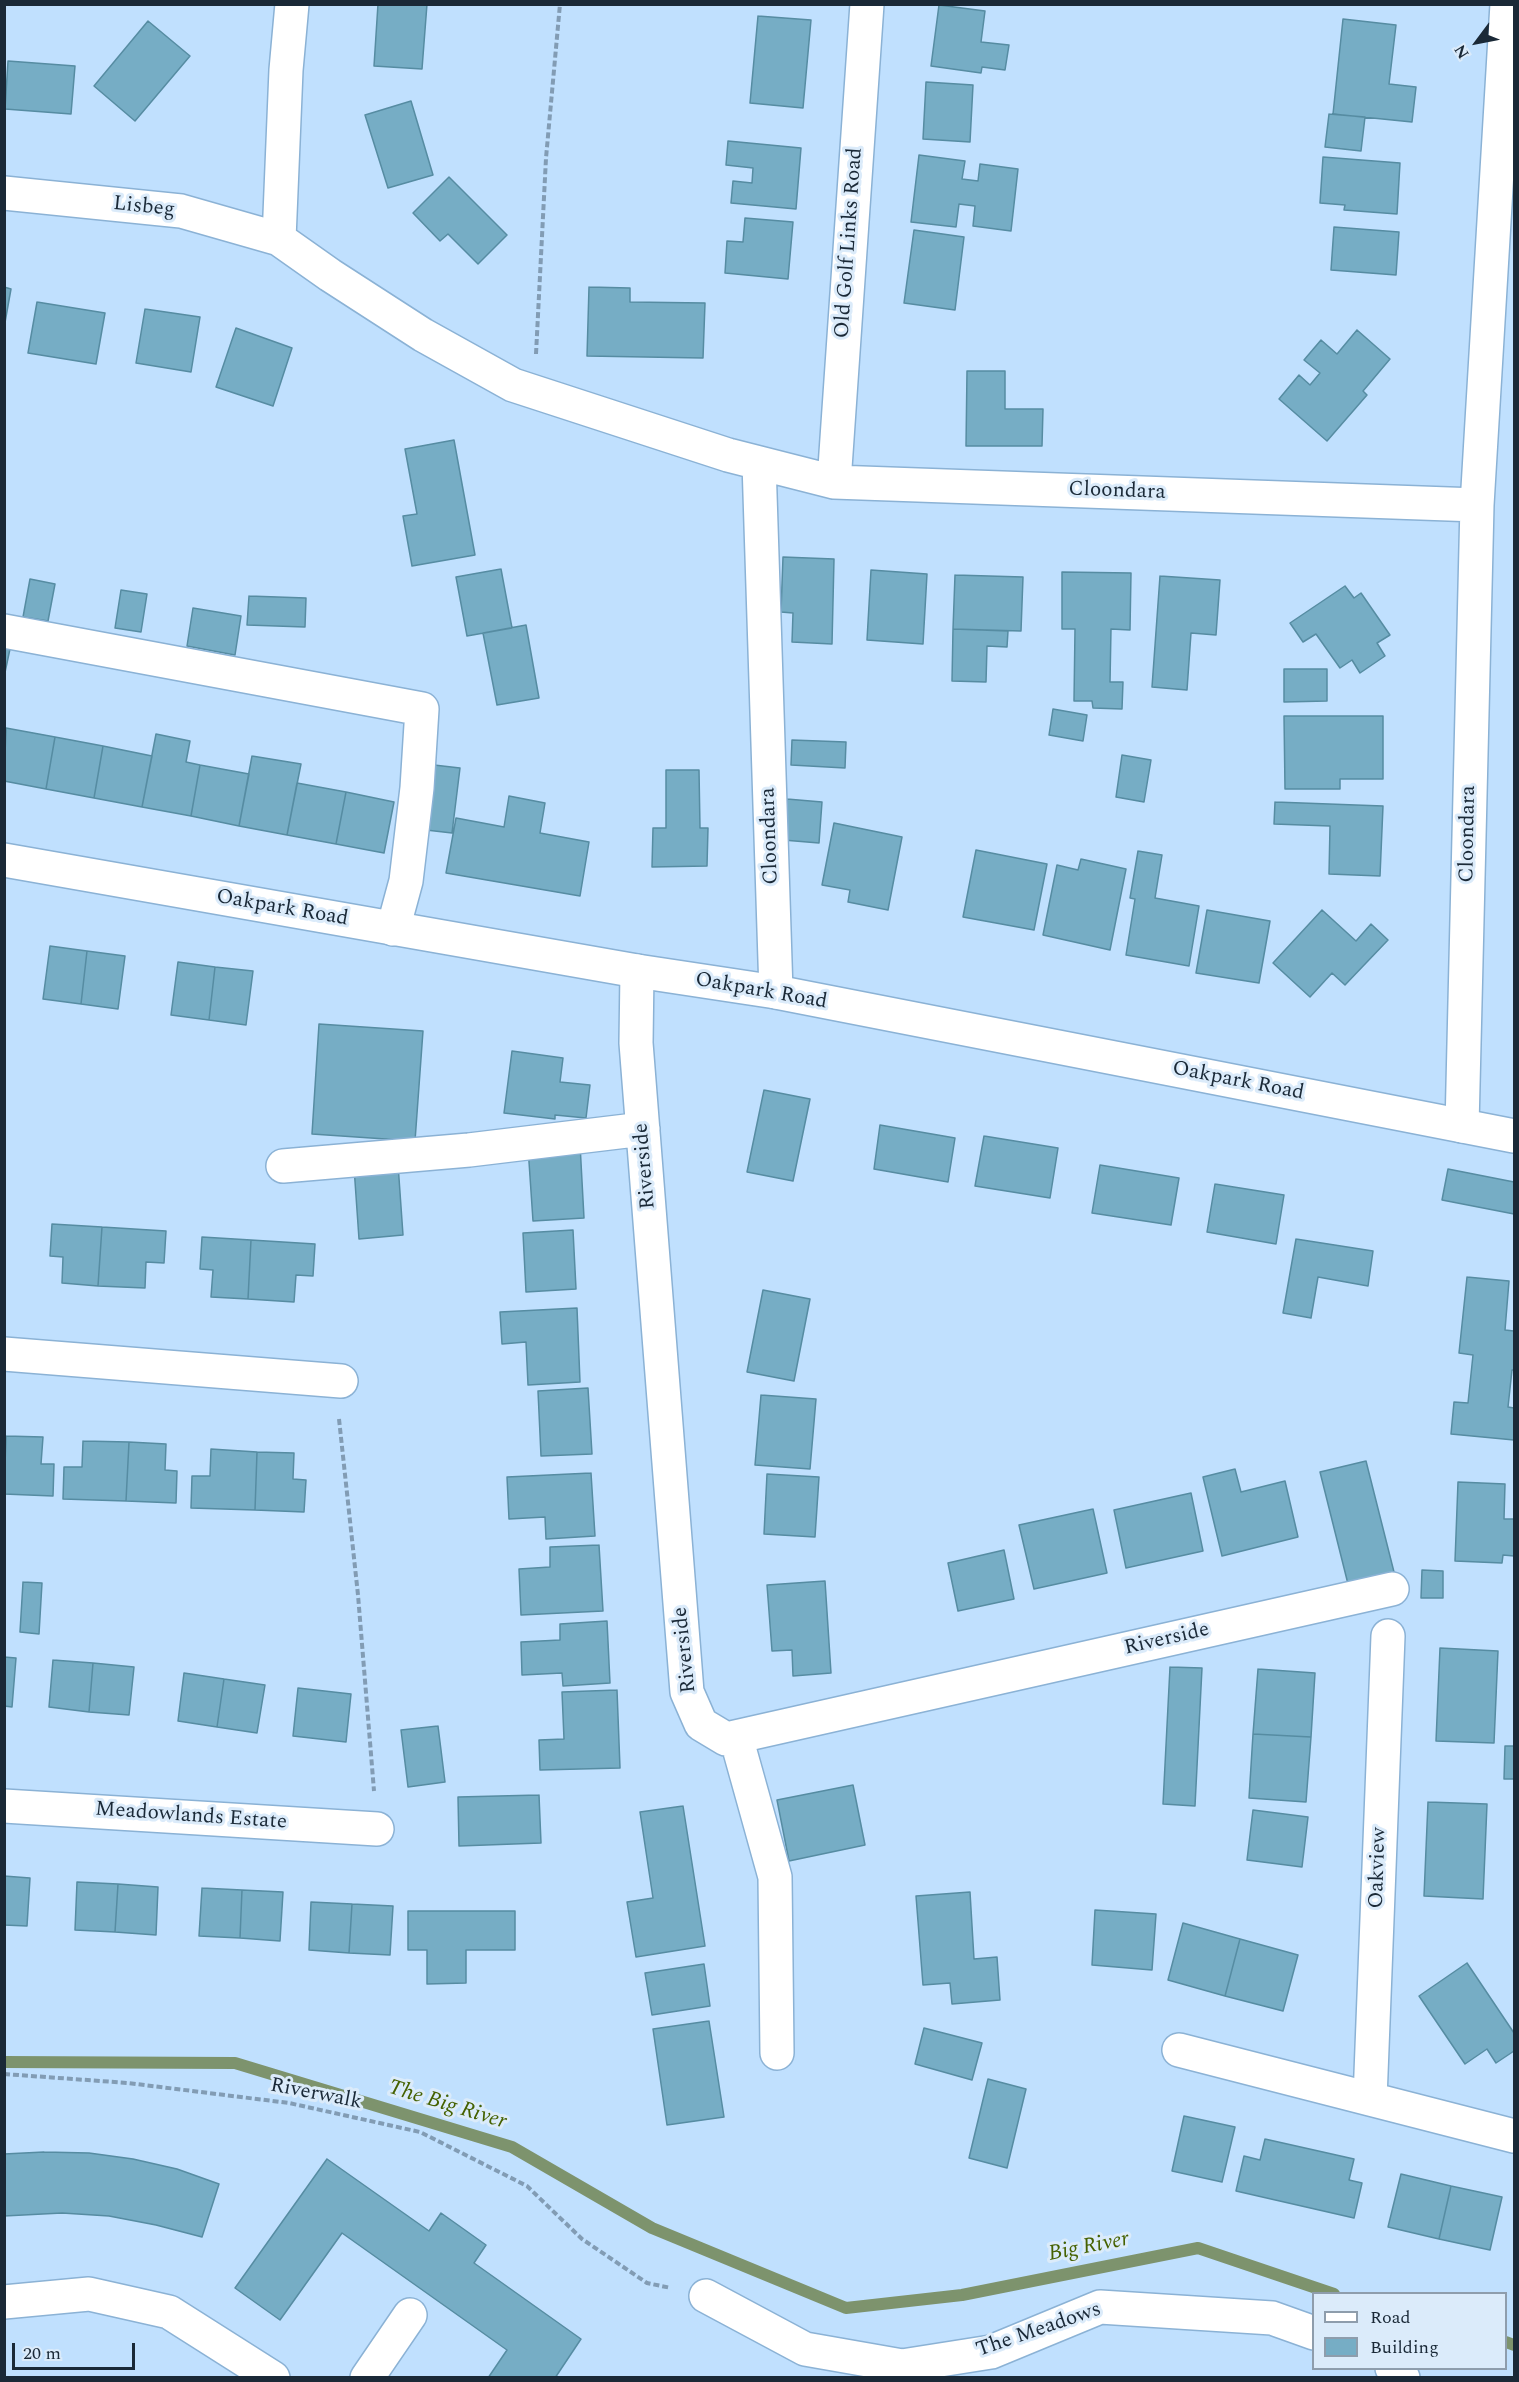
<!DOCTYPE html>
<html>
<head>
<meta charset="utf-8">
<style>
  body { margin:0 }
  #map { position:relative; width:1519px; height:2382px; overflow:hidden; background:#c0e0fe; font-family:Spectral,serif }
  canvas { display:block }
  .frame { position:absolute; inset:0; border:6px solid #1a2937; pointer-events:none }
  .legend { position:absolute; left:1312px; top:2292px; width:195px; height:78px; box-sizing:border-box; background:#dbebfa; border:2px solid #8e9dac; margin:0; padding:8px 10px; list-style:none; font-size:18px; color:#1a2937 }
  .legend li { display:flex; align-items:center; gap:12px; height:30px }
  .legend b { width:30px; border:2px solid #8e9dac }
  .north { position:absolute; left:1447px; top:12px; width:60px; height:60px; -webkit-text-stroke:4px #dbebfa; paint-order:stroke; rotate:238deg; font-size:16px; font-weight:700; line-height:24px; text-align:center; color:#1a2937 }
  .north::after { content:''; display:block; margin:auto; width:21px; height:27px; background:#1a2937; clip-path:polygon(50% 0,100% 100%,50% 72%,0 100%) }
  .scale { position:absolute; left:12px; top:2343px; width:123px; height:27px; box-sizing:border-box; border:3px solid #1a2937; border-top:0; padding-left:8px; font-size:18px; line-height:21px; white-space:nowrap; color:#1a2937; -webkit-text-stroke:4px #dbebfa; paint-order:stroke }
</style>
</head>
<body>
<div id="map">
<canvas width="1519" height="2382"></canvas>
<div class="frame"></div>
<ul class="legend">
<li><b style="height:8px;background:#fff"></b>Road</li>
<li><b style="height:16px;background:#76adc5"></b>Building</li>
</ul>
<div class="north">N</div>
<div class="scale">20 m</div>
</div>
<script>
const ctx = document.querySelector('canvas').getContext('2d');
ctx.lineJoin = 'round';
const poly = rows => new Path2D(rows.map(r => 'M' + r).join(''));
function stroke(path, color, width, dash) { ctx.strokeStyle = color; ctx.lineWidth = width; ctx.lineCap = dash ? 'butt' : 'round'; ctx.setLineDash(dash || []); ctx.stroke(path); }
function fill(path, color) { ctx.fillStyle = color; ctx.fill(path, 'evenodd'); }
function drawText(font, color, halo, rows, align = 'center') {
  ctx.font = font + ' Spectral,serif'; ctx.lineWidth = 6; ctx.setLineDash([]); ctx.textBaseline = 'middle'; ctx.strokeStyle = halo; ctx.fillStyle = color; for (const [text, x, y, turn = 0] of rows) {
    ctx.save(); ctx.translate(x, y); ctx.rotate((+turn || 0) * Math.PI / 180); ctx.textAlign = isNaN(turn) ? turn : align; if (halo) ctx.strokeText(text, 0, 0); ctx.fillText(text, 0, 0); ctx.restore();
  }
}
const stream = poly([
  [4,2062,235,2063,512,2147,652,2228,846,2308,962,2295,1198,2248,1334,2294],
  [1506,2342,1514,2345]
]);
const building = poly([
  [378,4,427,4,422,69,374,66,378,4],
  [939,5,985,11,981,42,1009,45,1005,70,982,67,981,73,931,66,939,5],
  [758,16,811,20,803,108,750,103,758,16],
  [1343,19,1396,25,1389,84,1416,87,1412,122,1333,114,1343,19],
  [148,21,190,56,135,121,94,86,148,21],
  [8,61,75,66,71,114,5,109,8,61],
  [926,82,973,85,970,142,923,139,926,82],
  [411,101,433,175,388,188,365,115,411,101],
  [1329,114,1365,117,1361,151,1325,147,1329,114],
  [728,141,801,148,796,209,731,203,733,181,752,183,753,168,726,165,728,141],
  [919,155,965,161,962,179,978,181,980,164,1018,169,1011,231,973,226,975,206,959,204,956,227,911,222,919,155],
  [1323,157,1400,163,1397,214,1344,210,1345,205,1320,203,1323,157],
  [449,177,507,235,478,264,448,234,440,241,413,213,449,177],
  [745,218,793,222,788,279,725,273,727,241,743,242,745,218],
  [1334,227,1399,232,1396,275,1331,270,1334,227],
  [914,230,964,237,955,310,904,303,914,230],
  [4,287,11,289,4,328,4,287],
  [589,287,630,288,630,302,705,303,703,358,587,356,589,287],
  [37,302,105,313,96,364,28,353,37,302],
  [145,309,200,317,191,372,136,363,145,309],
  [236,328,292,348,273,406,216,387,236,328],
  [1357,330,1390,359,1363,391,1367,395,1327,441,1279,399,1299,375,1310,385,1320,373,1304,360,1321,340,1337,354,1357,330],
  [967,371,1005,371,1005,409,1043,409,1042,446,966,446,967,371],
  [454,440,475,555,412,566,403,516,417,514,405,449,454,440],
  [783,557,834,559,832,644,792,642,793,613,781,612,783,557],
  [501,569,512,628,467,636,456,577,501,569],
  [871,570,927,574,923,644,867,640,871,570],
  [1062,572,1131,573,1130,630,1111,629,1110,682,1123,682,1122,709,1093,708,1092,701,1074,701,1075,629,1062,629,1062,572],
  [955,575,1023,577,1021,631,953,629,955,575],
  [1160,576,1220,580,1216,635,1191,633,1187,690,1152,687,1160,576],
  [30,579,55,584,48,621,23,617,30,579],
  [1345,586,1354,598,1361,593,1390,635,1377,643,1385,656,1360,673,1352,660,1340,668,1316,634,1303,642,1290,623,1345,586],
  [121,590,147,594,141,632,115,628,121,590],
  [249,596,306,598,305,627,247,625,249,596],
  [193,608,241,616,235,655,187,646,193,608],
  [526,625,539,698,497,705,483,633,526,625],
  [953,629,1008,631,1007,647,987,646,986,682,952,681,953,629],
  [4,648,10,649,4,677,4,648],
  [1284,669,1327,669,1327,701,1284,702,1284,669],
  [1053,709,1087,715,1083,741,1049,735,1053,709],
  [1284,716,1383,716,1383,779,1340,779,1340,789,1285,789,1284,716],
  [6,728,55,737,46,789,4,781,6,728],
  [156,734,190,741,186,762,200,765,191,816,142,807,156,734],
  [55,737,103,746,94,798,46,789,55,737],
  [792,740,846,742,845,768,791,765,792,740],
  [103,746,152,756,142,807,94,798,103,746],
  [1122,755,1151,760,1144,802,1116,797,1122,755],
  [252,756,301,764,287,835,239,826,252,756],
  [200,765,249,774,239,826,191,816,200,765],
  [434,765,460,768,452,833,426,830,434,765],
  [666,770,699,770,700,828,708,828,707,866,652,867,653,828,666,828,666,770],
  [297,783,346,792,336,844,287,835,297,783],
  [346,792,394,802,384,853,336,844,346,792],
  [509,796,545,803,540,833,589,842,580,896,446,873,456,818,504,827,509,796],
  [787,799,822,802,819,843,783,840,787,799],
  [1275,802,1383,806,1380,876,1329,874,1330,826,1274,824,1275,802],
  [834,823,902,837,888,910,848,902,850,890,822,885,834,823],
  [976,850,1047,864,1034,930,963,917,976,850],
  [1138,851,1162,855,1155,898,1199,906,1189,966,1126,955,1135,899,1130,898,1138,851],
  [1081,859,1126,869,1110,950,1043,935,1057,865,1078,870,1081,859],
  [1207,910,1270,921,1259,983,1196,973,1207,910],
  [1322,910,1356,941,1371,924,1388,940,1345,985,1332,973,1310,997,1273,963,1322,910],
  [50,946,87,951,81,1004,43,999,50,946],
  [87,951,125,956,118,1009,81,1004,87,951],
  [178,962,215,967,209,1020,171,1015,178,962],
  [215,967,253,971,246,1025,209,1020,215,967],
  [319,1024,423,1031,415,1141,312,1134,319,1024],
  [512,1051,563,1058,560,1082,590,1085,586,1118,555,1115,555,1119,504,1113,512,1051],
  [764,1090,810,1099,793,1181,747,1172,764,1090],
  [880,1125,955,1138,948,1182,874,1169,880,1125],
  [984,1136,1058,1148,1050,1198,975,1186,984,1136],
  [580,1144,584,1218,533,1221,528,1147,580,1144],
  [398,1164,403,1235,359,1239,354,1167,398,1164],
  [1100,1165,1179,1178,1171,1225,1092,1213,1100,1165],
  [1448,1169,1514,1182,1514,1214,1442,1200,1448,1169],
  [1215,1184,1284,1195,1276,1244,1207,1232,1215,1184],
  [52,1224,102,1227,98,1286,62,1283,63,1257,50,1256,52,1224],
  [102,1227,166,1231,164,1263,146,1262,145,1288,98,1286,102,1227],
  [573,1230,576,1289,526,1292,523,1233,573,1230],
  [202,1237,251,1240,248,1299,211,1297,213,1270,200,1269,202,1237],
  [1296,1239,1373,1251,1368,1286,1318,1277,1311,1318,1283,1313,1296,1239],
  [251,1240,315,1244,313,1276,296,1275,294,1302,248,1299,251,1240],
  [1467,1277,1509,1281,1505,1330,1514,1331,1514,1370,1512,1370,1508,1407,1514,1408,1514,1440,1451,1434,1454,1402,1468,1403,1473,1355,1459,1353,1467,1277],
  [763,1290,810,1299,794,1381,747,1372,763,1290],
  [577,1308,580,1382,528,1385,526,1342,502,1344,500,1312,577,1308],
  [588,1388,592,1454,541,1456,538,1391,588,1388],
  [761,1395,816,1399,810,1469,755,1465,761,1395],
  [6,1436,43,1437,41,1464,54,1464,53,1496,4,1494,6,1436],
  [83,1441,129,1442,126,1501,63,1499,64,1467,82,1467,83,1441],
  [129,1442,166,1444,165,1470,177,1471,176,1503,126,1501,129,1442],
  [211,1449,257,1452,255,1510,191,1508,192,1476,210,1476,211,1449],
  [257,1452,294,1453,293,1479,306,1480,304,1512,255,1510,257,1452],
  [1366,1461,1395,1576,1349,1588,1320,1472,1366,1461],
  [1235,1469,1241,1492,1285,1481,1298,1537,1222,1556,1203,1477,1235,1469],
  [591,1473,595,1536,546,1539,545,1517,509,1519,507,1477,591,1473],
  [767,1474,819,1477,815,1537,764,1534,767,1474],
  [1458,1482,1505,1484,1504,1519,1514,1519,1514,1556,1503,1555,1502,1563,1455,1561,1458,1482],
  [1191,1493,1203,1551,1126,1568,1114,1510,1191,1493],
  [1093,1509,1107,1573,1034,1589,1019,1525,1093,1509],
  [599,1545,603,1611,521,1615,519,1569,550,1567,550,1547,599,1545],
  [1004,1550,1014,1599,958,1611,948,1563,1004,1550],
  [1422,1570,1443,1571,1443,1598,1421,1598,1422,1570],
  [825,1581,831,1673,793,1676,792,1650,772,1651,767,1585,825,1581],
  [23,1582,42,1583,39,1634,20,1632,23,1582],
  [607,1621,610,1683,563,1686,562,1673,522,1675,521,1642,560,1640,560,1624,607,1621],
  [1440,1648,1498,1651,1494,1743,1436,1741,1440,1648],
  [4,1657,16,1658,12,1707,4,1706,4,1657],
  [53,1660,93,1663,89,1712,49,1707,53,1660],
  [93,1663,134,1667,129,1715,89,1712,93,1663],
  [1170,1667,1202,1668,1195,1806,1163,1804,1170,1667],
  [1258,1669,1315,1673,1311,1737,1253,1734,1258,1669],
  [184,1673,224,1679,217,1727,178,1721,184,1673],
  [224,1679,265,1685,257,1733,217,1727,224,1679],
  [298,1688,351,1694,346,1742,293,1736,298,1688],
  [617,1690,620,1768,540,1770,539,1740,564,1739,562,1692,617,1690],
  [438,1726,445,1782,408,1787,401,1730,438,1726],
  [1253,1734,1311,1737,1306,1802,1249,1798,1253,1734],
  [1505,1746,1514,1746,1514,1779,1504,1779,1505,1746],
  [853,1785,865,1845,789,1861,777,1800,853,1785],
  [539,1795,541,1843,459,1846,458,1797,539,1795],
  [1428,1802,1487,1804,1483,1899,1424,1896,1428,1802],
  [683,1806,705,1946,636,1957,627,1902,653,1898,640,1812,683,1806],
  [1253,1810,1308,1817,1302,1867,1247,1860,1253,1810],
  [4,1876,30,1878,27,1926,4,1925,4,1876],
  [77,1882,118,1884,115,1932,75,1930,77,1882],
  [118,1884,158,1887,156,1935,115,1932,118,1884],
  [202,1888,242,1890,240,1938,199,1936,202,1888],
  [242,1890,283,1892,280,1941,240,1938,242,1890],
  [970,1892,974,1959,997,1957,1000,2000,952,2004,950,1983,923,1985,916,1896,970,1892],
  [311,1902,352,1904,349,1953,309,1950,311,1902],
  [352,1904,393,1906,390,1955,349,1953,352,1904],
  [1095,1910,1156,1914,1152,1970,1092,1965,1095,1910],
  [408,1911,515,1911,515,1950,466,1950,466,1983,427,1984,427,1950,408,1950,408,1911],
  [1183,1923,1240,1939,1225,1996,1168,1980,1183,1923],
  [1240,1939,1298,1955,1283,2011,1225,1996,1240,1939],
  [1467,1963,1514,2033,1514,2051,1496,2063,1487,2049,1465,2064,1419,1996,1467,1963],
  [704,1964,710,2006,652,2015,645,1973,704,1964],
  [709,2021,724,2117,667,2125,653,2029,709,2021],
  [924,2028,982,2043,972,2080,915,2064,924,2028],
  [988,2079,1026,2089,1007,2168,969,2158,988,2079],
  [1184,2116,1235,2127,1222,2182,1172,2171,1184,2116],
  [1265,2139,1354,2159,1349,2180,1362,2183,1354,2218,1236,2191,1244,2156,1260,2160,1265,2139],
  [44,2152,89,2153,133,2159,177,2169,219,2184,202,2237,156,2225,109,2216,62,2213,4,2216,4,2154,44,2152],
  [327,2159,429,2231,441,2213,486,2245,474,2263,581,2339,555,2378,488,2378,507,2350,342,2233,280,2320,235,2288,327,2159],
  [1401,2174,1451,2186,1439,2239,1388,2227,1401,2174],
  [1451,2186,1502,2197,1490,2250,1439,2239,1451,2186]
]);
const path = poly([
  [536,354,546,158,560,4],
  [339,1419,358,1595,374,1791],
  [4,2074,128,2083,289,2103,420,2132,527,2186,582,2239,647,2283,671,2288]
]);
const minor = poly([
  [4,193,181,211,279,239,330,275,423,335,513,385,728,455,834,482,1477,505],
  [279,239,286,70,292,4],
  [759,463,776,992],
  [834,482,867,4],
  [4,631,422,709,417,788,406,881,393,929],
  [637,971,636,1043,687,1692,701,1724,726,1739,1392,1589],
  [1462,1126,1477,505,1507,4],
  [283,1166,469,1150,643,1129],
  [4,1354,341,1381],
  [736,1737,775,1877,777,2053],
  [4,1806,377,1829],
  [1179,2050,1514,2136],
  [1370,2099,1388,1636],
  [706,2296,805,2349,902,2366,991,2352,1100,2307,1272,2318,1314,2333],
  [4,2302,89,2294,169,2312,273,2378],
  [1392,2368,1403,2378],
  [367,2378,410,2315]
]);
const major = poly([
  [4,860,637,971,776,992,1514,1136]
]);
const streetNames = [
  ["Lisbeg",144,208,6],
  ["Old Golf Links Road",850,243,-86],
  ["Cloondara",1117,492,2],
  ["Cloondara",1469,834,-89],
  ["Cloondara",771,836,-92],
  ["Oakpark Road",282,909,10],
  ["Oakpark Road",761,992,10],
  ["Oakpark Road",1238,1082,11],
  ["Riverside",646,1166,-95],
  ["Riverside",1167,1640,-13],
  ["Riverside",686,1650,-96],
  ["Meadowlands Estate",191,1817,4],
  ["Oakview",1379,1868,-88],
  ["Riverwalk",316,2095,11],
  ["The Meadows",1039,2331,-19]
];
const waterNames = [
  ["The Big River",447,2106,17],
  ["Big River",1089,2248,-11]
];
stroke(stream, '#7d936d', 12);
fill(building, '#76adc5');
stroke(building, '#568ca2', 1.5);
stroke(minor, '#8bb2d5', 36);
stroke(major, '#8bb2d5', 36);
stroke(path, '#829cb4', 4, [6, 3]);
stroke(minor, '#fff', 33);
stroke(major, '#fff', 33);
drawText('21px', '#1a2937', '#dbebfa', streetNames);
drawText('italic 22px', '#456100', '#dbebfa', waterNames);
</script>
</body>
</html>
